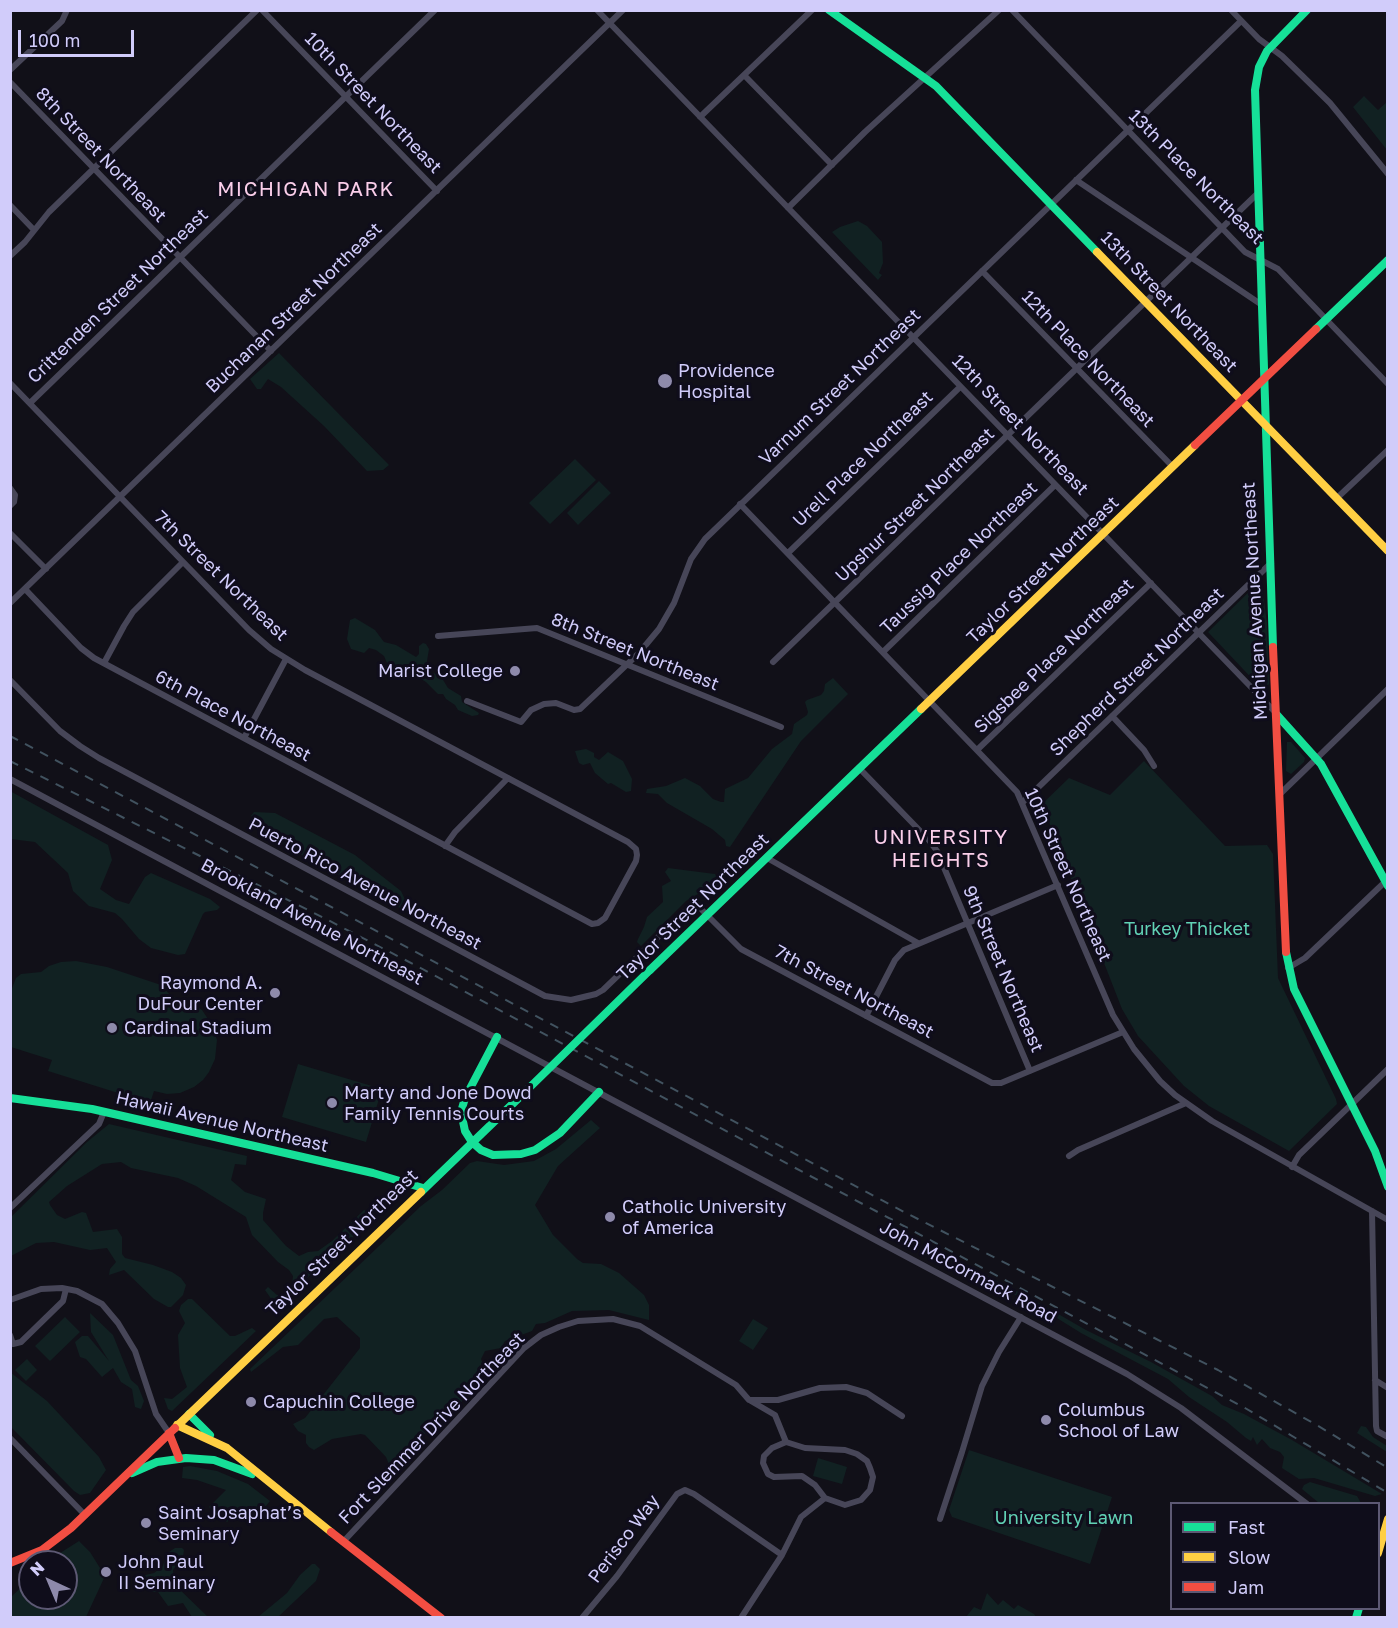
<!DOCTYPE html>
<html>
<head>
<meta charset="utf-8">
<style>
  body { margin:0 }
  #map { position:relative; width:1398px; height:1628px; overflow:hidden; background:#111018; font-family:"Golos Text",sans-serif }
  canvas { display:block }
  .frame { position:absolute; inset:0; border:12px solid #d1ccfa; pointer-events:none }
  .legend { position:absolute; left:1170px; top:1502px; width:210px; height:108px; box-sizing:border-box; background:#0f0d1b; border:2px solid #5d5974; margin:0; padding:8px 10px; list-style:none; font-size:18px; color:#d1ccfa }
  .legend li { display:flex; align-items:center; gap:12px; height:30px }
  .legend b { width:30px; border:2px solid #5d5974 }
  .north { position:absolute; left:18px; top:1550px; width:60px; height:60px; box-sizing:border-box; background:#0f0d1b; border:2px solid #5d5974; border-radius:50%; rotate:316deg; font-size:16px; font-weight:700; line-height:24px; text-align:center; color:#d1ccfa }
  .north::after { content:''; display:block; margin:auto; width:21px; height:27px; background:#8e8aab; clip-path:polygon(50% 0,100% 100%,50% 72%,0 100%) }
  .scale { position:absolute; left:18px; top:30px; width:116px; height:27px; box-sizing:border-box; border:3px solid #d1ccfa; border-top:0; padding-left:8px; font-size:18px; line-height:21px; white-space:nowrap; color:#d1ccfa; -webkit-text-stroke:4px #0f0d1b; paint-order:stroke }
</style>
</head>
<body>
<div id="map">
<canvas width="1398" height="1628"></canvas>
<div class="frame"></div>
<ul class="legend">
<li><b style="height:8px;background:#16e098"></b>Fast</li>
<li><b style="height:8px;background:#ffcf43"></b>Slow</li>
<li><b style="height:8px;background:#f24e42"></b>Jam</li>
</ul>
<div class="north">N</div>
<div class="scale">100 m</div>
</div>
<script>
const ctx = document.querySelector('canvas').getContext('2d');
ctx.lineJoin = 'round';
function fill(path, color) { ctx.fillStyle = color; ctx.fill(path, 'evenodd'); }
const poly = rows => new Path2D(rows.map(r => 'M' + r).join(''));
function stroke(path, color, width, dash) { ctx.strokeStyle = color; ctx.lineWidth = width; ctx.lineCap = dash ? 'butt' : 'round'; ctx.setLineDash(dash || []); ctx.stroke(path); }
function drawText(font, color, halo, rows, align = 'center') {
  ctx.font = font + ' "Golos Text",sans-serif'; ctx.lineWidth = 6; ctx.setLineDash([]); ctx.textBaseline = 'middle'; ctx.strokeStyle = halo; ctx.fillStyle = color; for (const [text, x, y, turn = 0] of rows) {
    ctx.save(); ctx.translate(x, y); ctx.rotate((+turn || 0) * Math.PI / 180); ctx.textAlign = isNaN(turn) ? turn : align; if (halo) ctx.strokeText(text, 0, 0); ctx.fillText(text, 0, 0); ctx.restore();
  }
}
const green = poly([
  [1364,96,1378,110,1387,102,1387,150,1353,107],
  [858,221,867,226,882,242,883,263,879,273,882,275,878,280,832,232,840,227],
  [279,353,389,465,383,470,367,471,324,426,281,387,268,379,261,389,257,389,250,379],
  [575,459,596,480,550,524,529,503],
  [599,481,611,493,578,525,567,513],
  [1257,584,1262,586,1267,623,1269,684,1264,689,1260,687,1208,632],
  [355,618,375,630,384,642,396,645,416,657,419,654,419,646,423,643,426,644,429,649,426,667,429,672,440,675,448,688,461,696,462,702,479,713,478,715,472,716,458,710,455,705,446,699,443,694,438,694,426,682,410,672,397,667,392,663,387,663,384,656,376,650,369,648,364,653,351,649,347,639,350,620],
  [833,678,848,694,801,741,730,847,726,846,725,840,712,829,667,803,658,794,646,793,647,789,666,786,685,778,700,786,713,799,721,802,724,802,725,789,748,778,772,749,792,734,794,724,807,715,808,712,805,702,807,700,821,695,824,691,825,684],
  [1287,742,1291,742,1305,758,1304,762,1291,774,1286,771],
  [586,749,594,753,594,757,599,760,608,752,623,761,632,779,631,791,626,792,611,783,608,784,595,773,590,763,583,765,579,763,575,751],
  [1144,761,1225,846,1267,845,1273,854,1278,978,1336,1099,1337,1104,1289,1151,1209,1106,1184,1086,1138,1036,1122,1009,1042,804,1069,778,1110,795],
  [10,791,108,845,112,860,100,889,116,900,129,904,145,877,151,873,210,899,220,907,217,910,205,912,203,914,185,954,178,955,151,948,139,939,122,919,115,913,89,906,73,891,68,873,35,842,11,839],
  [254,812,275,813,355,855,401,891,410,910,407,911,398,907,259,832,261,824,251,816],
  [668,868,715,874,717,878,716,883,686,901,641,946,637,942,638,939,644,927,647,917,663,902,662,886,671,881,665,872],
  [76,961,107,967,161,985,171,996,186,1000,202,1010,212,1025,217,1040,215,1059,209,1072,203,1080,194,1087,180,1093,167,1094,154,1091,150,1103,48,1071,52,1060,11,1047,11,991,16,978,21,974,41,972,49,966,61,962],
  [298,1064,382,1089,366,1142,282,1117],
  [591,1120,600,1128,558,1166,535,1205,553,1235,577,1259,583,1263,601,1264,619,1273,644,1295,649,1305,649,1320,609,1310,572,1311,545,1323,536,1324,532,1331,505,1341,501,1348,485,1351,481,1359,485,1370,479,1383,439,1426,421,1436,410,1440,408,1450,403,1457,403,1467,400,1469,393,1469,390,1467,386,1457,365,1435,361,1434,332,1439,314,1450,309,1447,306,1443,306,1435,298,1431,293,1424,305,1418,360,1348,360,1338,337,1317,324,1319,298,1345,283,1347,251,1372,250,1369,421,1206,442,1190,470,1163,477,1161,504,1165,534,1161,556,1149],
  [109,1124,247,1156,246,1165,235,1164,231,1180,245,1192,266,1199,263,1213,263,1220,286,1246,299,1256,308,1252,318,1251,332,1241,364,1210,369,1212,370,1220,326,1264,300,1283,289,1300,274,1311,271,1308,272,1300,265,1290,268,1287,277,1295,282,1295,292,1285,293,1276,289,1270,278,1262,252,1235,246,1217,196,1186,178,1178,131,1168,121,1162,102,1164,67,1186,49,1202,50,1205,57,1215,65,1219,82,1212,86,1213,93,1232,117,1229,122,1237,122,1254,125,1258,153,1265,172,1272,181,1278,186,1285,183,1295,171,1307,168,1307,154,1299,124,1270,109,1275,110,1269,116,1262,107,1248,90,1250,54,1242,36,1243,11,1256,11,1217,87,1142],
  [928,1245,1034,1300,1086,1330,1151,1362,1212,1396,1222,1405,1244,1414,1292,1440,1382,1494,1375,1496,1314,1478,1299,1479,1282,1468,1284,1457,1280,1452,1270,1448,1262,1439,1257,1445,1253,1437,1251,1441,1246,1438,1227,1422,1189,1397,1168,1379,1081,1333,1044,1310,959,1266,926,1246],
  [188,1299,192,1299,230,1336,235,1336,252,1328,256,1331,172,1411,168,1409,164,1398,172,1399,187,1387,180,1368,178,1335,185,1323,179,1311,181,1305],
  [90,1313,113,1335,131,1380,138,1386,144,1401,141,1409,135,1407,132,1389,121,1382,113,1368,102,1377,86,1359,80,1357,75,1342,82,1336,88,1336,109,1361,91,1332],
  [65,1317,80,1332,50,1361,35,1346],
  [753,1319,768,1328,753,1350,739,1341],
  [27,1359,37,1370,26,1381,15,1370],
  [10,1372,47,1401,99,1457,106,1470,90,1493,80,1495,74,1491,11,1427],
  [1361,1426,1366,1427,1373,1437,1387,1446,1387,1452,1357,1433],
  [969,1450,1112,1497,1090,1564,952,1517,949,1510],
  [818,1458,847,1467,842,1484,813,1476],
  [190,1466,217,1471,248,1484,270,1501,255,1519,238,1511,227,1522,209,1507,226,1490,197,1480,182,1478,183,1467],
  [1310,1482,1357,1496,1361,1503,1319,1503,1302,1489,1304,1485],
  [79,1541,90,1552,105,1576,86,1617,11,1617,11,1597,30,1579,30,1598,66,1598,66,1562,46,1562],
  [175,1548,182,1548,184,1550,183,1557,173,1570,174,1584,208,1617,192,1617,183,1603,168,1606,158,1592,150,1592,140,1580,141,1576,154,1573,163,1566,166,1554],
  [312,1564,315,1564,320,1569,316,1581,278,1617,258,1617,287,1593,300,1575],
  [987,1593,998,1605,1003,1600,1014,1609,1018,1605,1034,1614,1036,1617,966,1617,974,1607,981,1610]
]);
const street = poly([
  [262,10,437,191],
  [597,10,1277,714],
  [1012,10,1245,252,1278,269,1388,384],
  [1231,10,1259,39,1282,56,1330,103,1388,174],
  [10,70,62,21,67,10],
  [744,75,832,165],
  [10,82,271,351],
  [700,117,812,10],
  [1076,180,1262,305],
  [10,205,34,230],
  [788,208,865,132,999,10],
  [10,256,25,242,49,212,257,10],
  [982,271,1173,467],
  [10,383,249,630,271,649,305,670,628,842,636,849,637,855,636,861,605,918,598,923,592,924,94,658,81,648,25,589],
  [30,403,435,10],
  [10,488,15,495,14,502,10,506],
  [1337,498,1388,450],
  [740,504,1017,792,1113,1015,1134,1049,1160,1081,1175,1095,1212,1121,1388,1220],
  [10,533,46,569],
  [788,553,960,387],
  [10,603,623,10],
  [438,636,537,628,781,727],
  [883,652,1055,485],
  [773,662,1258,193],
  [104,663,124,626,133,612,183,562],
  [10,680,60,731,80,746,99,758,545,996,571,1000,596,994,603,990,683,913,695,907,701,909,741,949,992,1083,1001,1083,1123,1032],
  [467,701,521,722,531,710,544,704,556,703,574,710,580,709,639,653,659,629,674,603,691,559,705,539,1241,21],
  [1112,716,1144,750,1154,766],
  [244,738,286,659],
  [977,750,1151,583],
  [860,769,928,839,937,851,1030,1071],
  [10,779,1127,1374,1181,1408,1307,1504],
  [1280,794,1388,689],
  [1023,802,1271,563],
  [445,846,455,832,508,778],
  [767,858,918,943],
  [1288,968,1305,958,1388,879],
  [866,1016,895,960,904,950,1058,885],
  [1069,1156,1078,1150,1186,1103],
  [1292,1167,1299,1155,1388,1069],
  [10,1208,99,1124,104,1112],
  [1372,1211,1376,1426,1377,1431,1388,1437],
  [10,1300,41,1289,62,1288,77,1291,102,1304,118,1323,135,1351,156,1414,169,1433],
  [10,1335,13,1344,21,1342,63,1301,66,1289],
  [1375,1380,1388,1388],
  [751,1401,775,1415,786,1442,805,1448,845,1450,857,1454,867,1461,870,1468,873,1477,870,1490,861,1500,845,1505,825,1498,815,1485,802,1476,774,1477,768,1474,763,1463,764,1456,772,1448,786,1442],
  [10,1438,85,1515],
  [940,1519,962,1452,982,1386,999,1352,1021,1317],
  [343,1542,524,1348,541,1335,559,1327,578,1321,613,1319,640,1326,736,1385,749,1400,778,1400,820,1388,846,1387,867,1393,902,1416],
  [782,1555,801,1517,825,1498],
  [582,1618,617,1576,677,1494,685,1490,694,1494,782,1555,741,1618]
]);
const fast = poly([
  [829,10,936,86,1097,252],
  [1316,329,1388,260],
  [1273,647,1255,90,1259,67,1267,51,1307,10],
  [1277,715,1321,764,1388,886],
  [1286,952,1294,989,1375,1151,1388,1187],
  [650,970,921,709],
  [497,1037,465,1098,461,1112,465,1131,472,1142,481,1150,493,1155,521,1154,535,1150,560,1133,599,1092],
  [10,1098,92,1109,373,1173,423,1188],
  [421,1192,527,1090],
  [189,1414,210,1435],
  [132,1473,157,1462,186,1458,214,1460,252,1474],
  [1356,1618,1359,1608]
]);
const slow = poly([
  [1097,252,1388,551],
  [921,709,1195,445],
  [177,1425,227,1448,331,1532],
  [175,1428,421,1192],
  [1378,1553,1388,1519]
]);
const jam = poly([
  [1195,445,1316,329],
  [1273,647,1286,952],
  [169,1433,179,1458],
  [331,1532,441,1618],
  [10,1563,42,1550,71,1528,175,1428]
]);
const rail = poly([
  [10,736,908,1214,1218,1370,1315,1424,1388,1468],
  [10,761,324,918,413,964,1245,1408,1388,1493]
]);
const fastBridge = poly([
  [527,1090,650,970]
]);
const markers = [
  [665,381,8,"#8e8aab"],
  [515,671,6,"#8e8aab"],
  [275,993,6,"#8e8aab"],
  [112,1028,6,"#8e8aab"],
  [332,1103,6,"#8e8aab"],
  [610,1217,6,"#8e8aab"],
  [251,1402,6,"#8e8aab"],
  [1046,1420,6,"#8e8aab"],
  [146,1523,6,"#8e8aab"],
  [106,1572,6,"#8e8aab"]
];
const streetNames = [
  ["10th Street Northeast",373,103,46],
  ["8th Street Northeast",101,155,46],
  ["13th Place Northeast",1196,177,45],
  ["Crittenden Street Northeast",118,296,-44],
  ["13th Street Northeast",1169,302,46],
  ["Buchanan Street Northeast",294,308,-44],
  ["12th Place Northeast",1088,359,46],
  ["Varnum Street Northeast",840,387,-44],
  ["12th Street Northeast",1020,425,46],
  ["Urell Place Northeast",863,459,-44],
  ["Upshur Street Northeast",915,505,-44],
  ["Taussig Place Northeast",959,558,-44],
  ["Taylor Street Northeast",1043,570,-44],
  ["7th Street Northeast",221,576,44],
  ["Michigan Avenue Northeast",1255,601,-93],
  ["8th Street Northeast",635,652,22],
  ["Sigsbee Place Northeast",1054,656,-44],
  ["Shepherd Street Northeast",1137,672,-44],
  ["6th Place Northeast",233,716,28],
  ["10th Street Northeast",1068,875,66],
  ["Puerto Rico Avenue Northeast",365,884,28],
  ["Taylor Street Northeast",693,907,-44],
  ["Brookland Avenue Northeast",312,922,28],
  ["9th Street Northeast",1003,969,67],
  ["7th Street Northeast",854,992,28],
  ["Hawaii Avenue Northeast",222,1122,13],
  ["Taylor Street Northeast",342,1243,-44],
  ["John McCormack Road",968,1272,28],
  ["Fort Slemmer Drive Northeast",432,1428,-46],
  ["Perisco Way",624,1539,-53]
];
const poiNames = [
  ["Providence",678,371],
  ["Hospital",678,392],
  ["Marist College",503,671,"right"],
  ["Raymond A.",263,983,"right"],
  ["DuFour Center",263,1004,"right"],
  ["Cardinal Stadium",124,1028],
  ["Marty and Jone Dowd",344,1093],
  ["Family Tennis Courts",344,1114],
  ["Catholic University",622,1207],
  ["of America",622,1228],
  ["Capuchin College",263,1402],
  ["Columbus",1058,1410],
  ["School of Law",1058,1431],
  ["Saint Josaphat’s",158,1513],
  ["Seminary",158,1534],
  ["John Paul",118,1562],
  ["II Seminary",118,1583]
];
const parkNames = [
  ["Turkey Thicket",1187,929],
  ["University Lawn",1064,1518]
];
const neighbourhoodNames = [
  ["MICHIGAN PARK",306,190],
  ["UNIVERSITY",941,838],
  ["HEIGHTS",941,861]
];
fill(green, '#112122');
stroke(street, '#474658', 6);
stroke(fast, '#16e098', 8);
stroke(slow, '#ffcf43', 8);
stroke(jam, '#f24e42', 8);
stroke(rail, '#41525f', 2, [9, 8]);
stroke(fastBridge, '#16e098', 8);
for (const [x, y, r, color] of markers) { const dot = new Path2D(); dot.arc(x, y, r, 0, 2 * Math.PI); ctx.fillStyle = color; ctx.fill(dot); stroke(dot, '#0f0d1b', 2); }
drawText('18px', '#d1ccfa', '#0f0d1b', streetNames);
drawText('18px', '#d1ccfa', '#0f0d1b', poiNames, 'left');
drawText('18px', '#61d1b5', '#0f0d1b', parkNames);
ctx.letterSpacing = '1.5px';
drawText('20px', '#faceea', '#0f0d1b', neighbourhoodNames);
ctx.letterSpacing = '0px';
</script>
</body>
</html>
